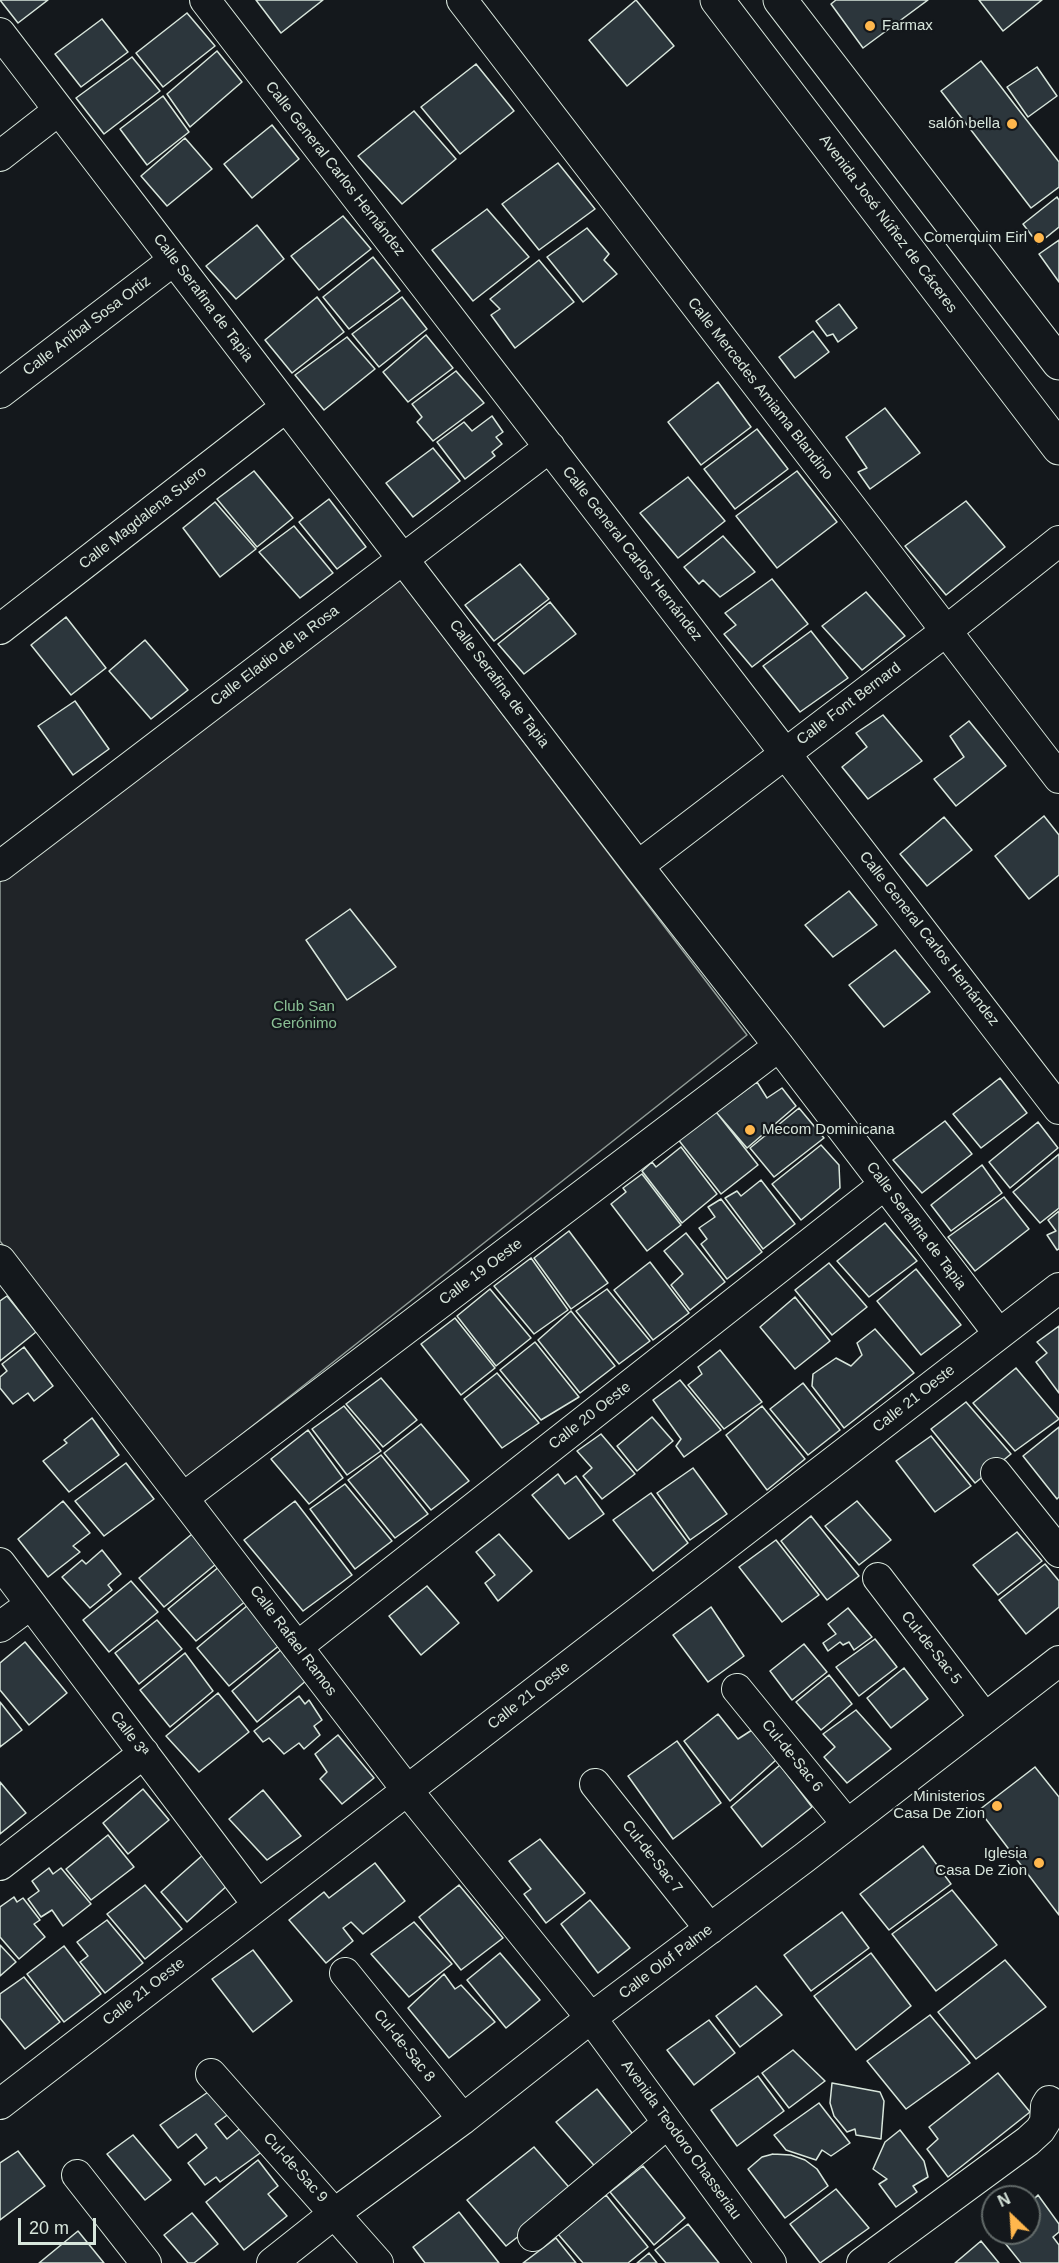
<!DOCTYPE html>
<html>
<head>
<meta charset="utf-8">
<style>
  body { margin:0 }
  #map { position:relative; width:1059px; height:2263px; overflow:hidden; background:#14181c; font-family:Helvetica,sans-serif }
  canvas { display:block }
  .north { position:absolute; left:981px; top:2185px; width:60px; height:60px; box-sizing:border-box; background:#14181c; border:2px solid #626a69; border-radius:50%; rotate:335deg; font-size:16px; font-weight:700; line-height:24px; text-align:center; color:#d8e6dc }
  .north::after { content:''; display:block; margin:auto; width:21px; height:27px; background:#ffb74d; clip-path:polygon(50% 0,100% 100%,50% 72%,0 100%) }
  .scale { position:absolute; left:18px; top:2218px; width:78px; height:27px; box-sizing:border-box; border:3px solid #d8e6dc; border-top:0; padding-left:8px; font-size:18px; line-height:21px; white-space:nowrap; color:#d8e6dc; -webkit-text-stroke:4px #14181c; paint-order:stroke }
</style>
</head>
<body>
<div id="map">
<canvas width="1059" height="2263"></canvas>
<div class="north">N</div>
<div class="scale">20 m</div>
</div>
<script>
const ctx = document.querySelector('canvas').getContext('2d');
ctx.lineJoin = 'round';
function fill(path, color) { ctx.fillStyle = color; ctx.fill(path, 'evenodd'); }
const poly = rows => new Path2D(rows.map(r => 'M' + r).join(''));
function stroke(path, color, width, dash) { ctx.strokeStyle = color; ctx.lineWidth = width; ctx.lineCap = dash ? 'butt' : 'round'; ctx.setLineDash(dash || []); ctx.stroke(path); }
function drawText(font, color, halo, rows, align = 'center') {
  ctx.font = font + ' Helvetica,sans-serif'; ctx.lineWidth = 4.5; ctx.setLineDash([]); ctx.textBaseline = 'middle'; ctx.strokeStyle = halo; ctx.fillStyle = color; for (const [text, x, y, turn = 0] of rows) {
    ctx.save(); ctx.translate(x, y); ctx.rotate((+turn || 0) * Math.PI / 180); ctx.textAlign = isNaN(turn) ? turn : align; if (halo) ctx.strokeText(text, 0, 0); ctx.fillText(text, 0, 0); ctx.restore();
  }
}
const green = poly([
  [398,577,747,1035,179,1484,0,1241,0,882,398,577]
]);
const building = poly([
  [0,0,48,0,18,23,0,0],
  [256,0,323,0,281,33,256,0],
  [636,0,674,46,627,86,589,40,636,0],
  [836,0,928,0,863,48,831,4,836,0],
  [979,0,1042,0,1003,31,979,0],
  [187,13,215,46,163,87,136,53,187,13],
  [102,19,128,52,81,87,55,54,102,19],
  [217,51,242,82,190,127,167,94,217,51],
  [132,57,160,91,104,134,76,98,132,57],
  [981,61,1059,162,1059,187,1031,208,941,91,981,61],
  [476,64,514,111,460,154,421,107,476,64],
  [1037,67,1057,96,1028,117,1007,87,1037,67],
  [163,96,189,132,147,165,120,129,163,96],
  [414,111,456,159,402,204,358,156,414,111],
  [272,125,299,159,252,198,224,164,272,125],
  [185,138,212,169,167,206,141,176,185,138],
  [558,163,595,209,539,250,502,204,558,163],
  [1057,197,1059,200,1059,227,1038,244,1023,224,1057,197],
  [487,209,529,257,473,301,432,250,487,209],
  [343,216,371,249,319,290,291,256,343,216],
  [257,225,284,259,236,299,206,266,257,225],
  [587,228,609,254,604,260,617,274,583,302,547,257,587,228],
  [1059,240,1059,282,1039,254,1059,240],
  [373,257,400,291,349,329,323,297,373,257],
  [539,260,574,302,515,348,491,315,500,309,490,299,539,260],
  [317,297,344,332,292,373,265,340,317,297],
  [402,297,427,329,379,367,352,334,402,297],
  [839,304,857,328,838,342,833,334,827,336,816,321,839,304],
  [813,331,829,352,795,378,779,357,813,331],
  [426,335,453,368,408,402,383,372,426,335],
  [347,337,375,369,324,410,295,375,347,337],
  [456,371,484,403,433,441,417,422,422,417,412,404,456,371],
  [718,382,751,427,701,465,668,422,718,382],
  [885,408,920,453,870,489,858,472,867,468,846,437,885,408],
  [492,416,503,432,496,437,502,444,492,452,495,456,465,479,437,442,464,422,472,431,492,416],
  [757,429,788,469,735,509,704,469,757,429],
  [433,448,460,481,413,517,386,483,433,448],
  [254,471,293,518,257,547,217,499,254,471],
  [797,471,837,522,777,568,736,516,797,471],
  [688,477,725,521,678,558,640,513,688,477],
  [329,499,366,547,337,569,299,522,329,499],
  [966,501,1005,547,946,595,905,546,966,501],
  [215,502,256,549,220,577,183,528,215,502],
  [294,526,333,573,300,598,259,552,294,526],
  [723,536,755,572,720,597,703,580,699,584,684,567,723,536],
  [520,564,549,599,494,641,465,605,520,564],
  [772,579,808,624,752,667,724,634,736,625,725,613,772,579],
  [866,592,905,636,862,670,822,626,866,592],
  [550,602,576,634,524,674,498,644,550,602],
  [66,617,106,668,71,695,31,645,66,617],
  [811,631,848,678,800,712,763,666,811,631],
  [145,640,188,690,151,719,109,671,145,640],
  [75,701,109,749,73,775,38,726,75,701],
  [883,715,922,761,868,799,842,767,867,747,856,733,883,715],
  [969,721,1006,766,956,806,934,779,964,757,950,736,969,721],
  [1044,816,1059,835,1059,875,1029,899,995,856,1044,816],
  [944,817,972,850,927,886,900,854,944,817],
  [849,891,877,925,833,957,805,925,849,891],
  [350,909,396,967,347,1000,306,940,350,909],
  [895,950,930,992,884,1027,849,985,895,950],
  [1000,1078,1027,1113,981,1148,953,1114,1000,1078],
  [757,1082,767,1098,782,1088,796,1106,747,1148,716,1112,757,1082],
  [713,1108,758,1165,721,1194,677,1138,713,1108],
  [799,1108,824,1138,774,1177,750,1148,799,1108],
  [945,1121,972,1154,922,1193,893,1160,945,1121],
  [1038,1122,1058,1148,1010,1188,989,1162,1038,1122],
  [821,1145,839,1165,840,1188,801,1220,772,1184,821,1145],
  [681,1147,717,1194,682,1223,642,1171,652,1162,656,1167,681,1147],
  [1059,1154,1059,1208,1040,1223,1013,1192,1059,1154],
  [982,1165,1002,1193,951,1231,931,1205,982,1165],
  [642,1174,681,1225,647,1251,611,1204,626,1192,623,1188,642,1174],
  [761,1180,795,1224,763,1249,725,1198,737,1191,741,1196,761,1180],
  [1004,1197,1029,1229,975,1271,948,1237,1004,1197],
  [721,1199,762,1252,727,1279,701,1244,707,1239,699,1228,715,1217,708,1207,721,1199],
  [1059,1211,1059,1249,1057,1250,1047,1235,1056,1231,1048,1220,1059,1211],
  [885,1223,917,1261,869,1297,837,1261,885,1223],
  [569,1231,608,1283,571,1309,534,1258,569,1231],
  [686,1233,725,1282,690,1310,671,1285,683,1274,664,1251,686,1233],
  [531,1258,568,1310,534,1334,494,1286,531,1258],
  [650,1262,689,1313,653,1340,614,1290,650,1262],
  [829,1263,867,1307,832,1335,795,1290,829,1263],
  [916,1269,961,1325,921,1355,877,1301,916,1269],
  [490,1289,531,1338,496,1366,457,1316,490,1289],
  [607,1289,650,1341,619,1364,576,1311,607,1289],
  [7,1296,36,1332,0,1361,0,1301,7,1296],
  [795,1297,830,1341,795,1369,760,1327,795,1297],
  [571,1311,615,1366,580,1393,538,1340,571,1311],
  [455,1318,495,1368,461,1395,421,1344,455,1318],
  [1059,1326,1059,1393,1036,1362,1047,1353,1037,1342,1059,1326],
  [875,1329,914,1373,844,1428,812,1386,813,1374,836,1358,851,1366,862,1355,857,1343,875,1329],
  [535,1342,579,1397,541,1420,500,1370,535,1342],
  [24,1347,53,1386,34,1401,28,1393,13,1404,0,1388,0,1377,7,1371,2,1364,24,1347],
  [720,1350,762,1402,724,1429,688,1385,702,1374,698,1367,720,1350],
  [1016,1368,1059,1419,1015,1451,973,1403,1016,1368],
  [497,1373,539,1423,502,1448,464,1399,497,1373],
  [381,1378,417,1420,383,1447,346,1404,381,1378],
  [680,1380,721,1430,684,1457,676,1446,681,1439,653,1400,680,1380],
  [803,1383,840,1430,808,1455,770,1409,803,1383],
  [966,1402,1011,1454,975,1483,931,1429,966,1402],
  [344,1406,381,1451,347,1475,312,1429,344,1406],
  [762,1406,805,1459,767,1490,726,1435,762,1406],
  [652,1417,673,1441,637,1471,617,1446,652,1417],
  [92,1418,119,1455,69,1492,43,1461,67,1443,64,1440,92,1418],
  [421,1424,469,1481,431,1510,384,1453,421,1424],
  [1059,1427,1059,1497,1057,1499,1023,1456,1059,1427],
  [308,1430,343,1478,309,1504,271,1459,308,1430],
  [601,1434,635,1474,602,1499,583,1476,592,1468,577,1451,601,1434],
  [931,1436,971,1486,935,1512,896,1461,931,1436],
  [381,1455,428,1514,395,1538,348,1480,381,1455],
  [126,1463,154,1499,104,1536,75,1501,126,1463],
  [693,1468,727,1514,690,1540,657,1493,693,1468],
  [558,1474,565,1484,576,1476,604,1514,569,1539,532,1495,558,1474],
  [345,1484,392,1541,355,1569,310,1509,345,1484],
  [651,1493,688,1543,653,1571,613,1520,651,1493],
  [63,1501,90,1533,73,1546,80,1552,48,1577,18,1539,63,1501],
  [295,1501,352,1575,303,1611,244,1540,295,1501],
  [857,1501,891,1540,859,1565,825,1526,857,1501],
  [811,1516,859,1576,827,1600,781,1541,811,1516],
  [1017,1532,1042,1561,998,1595,973,1565,1017,1532],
  [192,1534,216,1564,164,1607,139,1578,192,1534],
  [499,1534,532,1571,498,1601,485,1583,495,1575,476,1552,499,1534],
  [776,1540,819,1595,782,1622,739,1567,776,1540],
  [102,1550,121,1574,108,1585,112,1590,90,1608,62,1577,82,1560,86,1564,102,1550],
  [1045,1564,1059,1581,1059,1607,1026,1634,999,1600,1045,1564],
  [220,1566,247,1600,196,1641,168,1609,220,1566],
  [131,1581,158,1612,109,1652,83,1620,131,1581],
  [427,1586,459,1623,421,1655,389,1616,427,1586],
  [248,1605,281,1644,229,1686,197,1648,248,1605],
  [711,1607,744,1656,708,1682,673,1635,711,1607],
  [848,1608,872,1637,854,1650,849,1642,843,1645,840,1642,828,1651,823,1643,836,1634,828,1624,848,1608],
  [157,1620,182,1649,139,1684,115,1653,157,1620],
  [875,1639,897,1667,859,1696,836,1667,875,1639],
  [25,1642,67,1693,29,1725,0,1690,0,1663,25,1642],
  [804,1644,827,1672,792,1700,770,1671,804,1644],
  [282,1649,307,1680,257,1722,232,1691,282,1649],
  [185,1653,213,1691,170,1727,140,1690,185,1653],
  [904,1668,928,1699,891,1728,867,1698,904,1668],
  [829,1675,852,1704,821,1730,796,1702,829,1675],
  [218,1693,249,1732,199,1772,166,1736,218,1693],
  [299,1696,305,1704,309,1700,322,1720,314,1726,320,1735,304,1749,299,1743,284,1754,269,1738,263,1742,254,1731,299,1696],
  [0,1702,22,1730,0,1747,0,1702],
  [856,1710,891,1749,847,1783,824,1757,835,1747,823,1734,856,1710],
  [718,1714,738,1739,752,1730,776,1760,730,1801,684,1741,718,1714],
  [338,1735,374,1778,342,1804,320,1779,327,1772,315,1754,338,1735],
  [677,1741,721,1803,673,1839,628,1776,677,1741],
  [780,1765,812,1807,762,1847,731,1807,780,1765],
  [1035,1767,1059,1797,1059,1915,979,1810,1035,1767],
  [0,1782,26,1813,0,1834,0,1782],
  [143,1789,169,1820,128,1854,103,1823,143,1789],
  [263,1790,301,1836,267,1860,229,1819,263,1790],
  [108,1835,134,1867,91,1900,66,1869,108,1835],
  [540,1839,585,1893,546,1923,524,1894,531,1889,509,1861,540,1839],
  [923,1846,951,1884,889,1930,860,1894,923,1846],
  [204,1854,229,1884,187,1922,161,1892,204,1854],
  [375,1863,405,1901,363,1934,351,1922,343,1928,353,1941,326,1963,289,1920,324,1892,329,1898,375,1863],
  [49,1868,53,1874,61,1868,91,1904,63,1926,52,1910,41,1917,28,1899,39,1891,32,1881,49,1868],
  [145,1885,182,1929,145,1959,107,1914,145,1885],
  [459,1885,503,1938,461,1970,419,1917,459,1885],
  [952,1890,997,1945,936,1991,892,1934,952,1890],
  [14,1897,17,1902,23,1898,40,1920,34,1924,45,1937,19,1959,0,1937,0,1907,14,1897],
  [590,1900,630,1948,598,1973,561,1924,590,1900],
  [842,1912,869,1948,811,1991,784,1955,842,1912],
  [107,1920,143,1963,105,1993,80,1962,88,1956,77,1942,107,1920],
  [414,1922,452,1964,409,1997,371,1954,414,1922],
  [0,1945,16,1962,0,1976,0,1945],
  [64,1946,101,1994,64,2022,27,1974,64,1946],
  [253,1950,292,2001,253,2032,212,1979,253,1950],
  [500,1953,540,2000,506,2028,467,1980,500,1953],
  [871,1953,911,2006,856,2050,814,1996,871,1953],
  [1005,1960,1046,2007,976,2059,938,2012,1005,1960],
  [444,1974,455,1989,461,1985,495,2022,449,2058,408,2008,444,1974],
  [24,1977,60,2022,25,2049,0,2018,0,1994,24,1977],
  [756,1986,782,2015,740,2047,716,2016,756,1986],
  [930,2015,970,2063,906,2109,867,2061,930,2015],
  [709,2020,735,2053,694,2085,667,2050,709,2020],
  [793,2050,825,2081,789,2108,762,2073,793,2050],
  [998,2073,1030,2112,948,2177,927,2149,938,2139,929,2127,998,2073],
  [758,2076,784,2111,737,2146,711,2110,758,2076],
  [832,2083,880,2092,884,2101,881,2139,856,2135,855,2129,847,2132,834,2116,830,2103,832,2083],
  [597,2089,636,2138,599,2171,556,2122,597,2089],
  [211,2090,230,2113,215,2124,227,2139,243,2126,263,2151,220,2182,216,2177,205,2185,188,2163,207,2148,196,2134,178,2148,160,2125,211,2090],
  [819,2103,850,2143,831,2156,822,2150,816,2160,786,2150,774,2135,819,2103],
  [900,2130,924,2161,928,2177,913,2186,917,2192,896,2207,879,2184,887,2179,873,2169,885,2142,900,2130],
  [133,2135,171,2180,145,2200,107,2154,133,2135],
  [534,2147,574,2193,506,2246,467,2200,534,2147],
  [18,2151,45,2186,0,2220,0,2163,18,2151],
  [773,2154,791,2155,805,2160,817,2169,828,2186,785,2218,748,2169,762,2157,773,2154],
  [258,2160,278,2186,268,2194,287,2216,244,2250,206,2202,258,2160],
  [643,2166,685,2218,654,2245,610,2192,643,2166],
  [836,2189,869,2228,820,2263,790,2224,836,2189],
  [606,2195,648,2247,628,2263,583,2263,558,2234,606,2195],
  [1038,2195,1059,2224,1059,2232,1053,2237,1059,2245,1059,2263,1021,2263,997,2233,1029,2233,1029,2204,1038,2195],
  [459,2212,499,2263,425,2263,413,2247,459,2212],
  [192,2213,218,2244,194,2263,188,2263,164,2235,192,2213],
  [688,2224,719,2263,666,2263,655,2250,688,2224],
  [78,2231,104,2263,39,2263,78,2231],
  [556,2238,576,2263,523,2263,556,2238],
  [981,2241,999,2263,955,2263,981,2241],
  [649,2253,657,2263,637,2263,649,2253]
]);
const minor = poly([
  [205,0,1059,1109],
  [462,0,1059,778],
  [0,33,638,866,779,1046,999,1334],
  [0,156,59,110],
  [0,393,174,260],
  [0,629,286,407],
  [0,866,550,447],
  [638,866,946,631,1059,541],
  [0,1260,407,1790,591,2018,771,2263],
  [996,1473,1059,1552],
  [183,1498,779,1046],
  [0,1563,258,1905],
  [878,1578,985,1718],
  [0,1627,31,1604],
  [297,1647,884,1185],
  [737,1689,847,1824],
  [595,1784,710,1929],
  [0,1865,144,1753],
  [345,1973,463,2119],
  [211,2074,378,2263],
  [0,2104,1059,1288],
  [77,2175,146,2263],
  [533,2236,668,2123],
  [272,2263,335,2213,463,2119,591,2018,804,1858,1059,1661],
  [862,2263,1028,2141,1040,2130,1045,2122,1046,2106,1049,2101]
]);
const major = poly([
  [717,0,1059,448],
  [780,0,1059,363]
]);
const markers = [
  [870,26,6,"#ffb74d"],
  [1012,124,6,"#ffb74d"],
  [1039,238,6,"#ffb74d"],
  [750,1130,6,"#ffb74d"],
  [997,1806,6,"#ffb74d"],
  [1039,1863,6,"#ffb74d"]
];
const poiNames = [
  ["Farmax",882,26,"left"],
  ["salón bella",1000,124],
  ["Comerquim Eirl",1027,238],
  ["Mecom Dominicana",762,1130,"left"],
  ["Ministerios",985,1797],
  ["Casa De Zion",985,1814],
  ["Iglesia",1027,1854],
  ["Casa De Zion",1027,1871]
];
const streetNames = [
  ["Calle General Carlos Hernández",335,169,52],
  ["Avenida José Núñez de Cáceres",888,224,53],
  ["Calle Serafina de Tapia",203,298,53],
  ["Calle Aníbal Sosa Ortiz",87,326,-37],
  ["Calle Mercedes Amiama Blandino",760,389,52],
  ["Calle Magdalena Suero",143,518,-38],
  ["Calle General Carlos Hernández",632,554,52],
  ["Calle Eladio de la Rosa",275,656,-37],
  ["Calle Serafina de Tapia",499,684,53],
  ["Calle Font Bernard",849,704,-37],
  ["Calle General Carlos Hernández",929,939,52],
  ["Calle Serafina de Tapia",916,1226,53],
  ["Calle 19 Oeste",481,1272,-37],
  ["Calle 21 Oeste",914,1399,-38],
  ["Calle 20 Oeste",590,1416,-38],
  ["Calle Rafael Ramos",293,1641,53],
  ["Cul-de-Sac 5",931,1648,52],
  ["Calle 21 Oeste",529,1696,-38],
  ["Calle 3ª",129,1734,53],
  ["Cul-de-Sac 6",792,1756,51],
  ["Cul-de-Sac 7",652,1857,52],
  ["Calle Olof Palme",666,1962,-37],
  ["Calle 21 Oeste",144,1992,-38],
  ["Cul-de-Sac 8",404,2046,51],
  ["Avenida Teodoro Chasseriau",681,2140,54],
  ["Cul-de-Sac 9",295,2168,48]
];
const parkNames = [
  ["Club San",304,1007],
  ["Gerónimo",304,1024]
];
fill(green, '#202428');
stroke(green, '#939e99', 1.5);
fill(building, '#2c363c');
stroke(building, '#d8e6dc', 1.5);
stroke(minor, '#d8e6dc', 32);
stroke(major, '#d8e6dc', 35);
stroke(minor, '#14181c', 30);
stroke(major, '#14181c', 33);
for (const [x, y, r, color] of markers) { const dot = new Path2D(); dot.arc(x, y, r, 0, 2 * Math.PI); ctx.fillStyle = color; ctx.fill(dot); stroke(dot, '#14181c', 2); }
drawText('15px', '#d8e6dc', '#14181c', poiNames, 'right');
drawText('15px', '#d8e6dc', '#14181c', streetNames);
drawText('15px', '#8ac095', '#14181c', parkNames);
</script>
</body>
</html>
